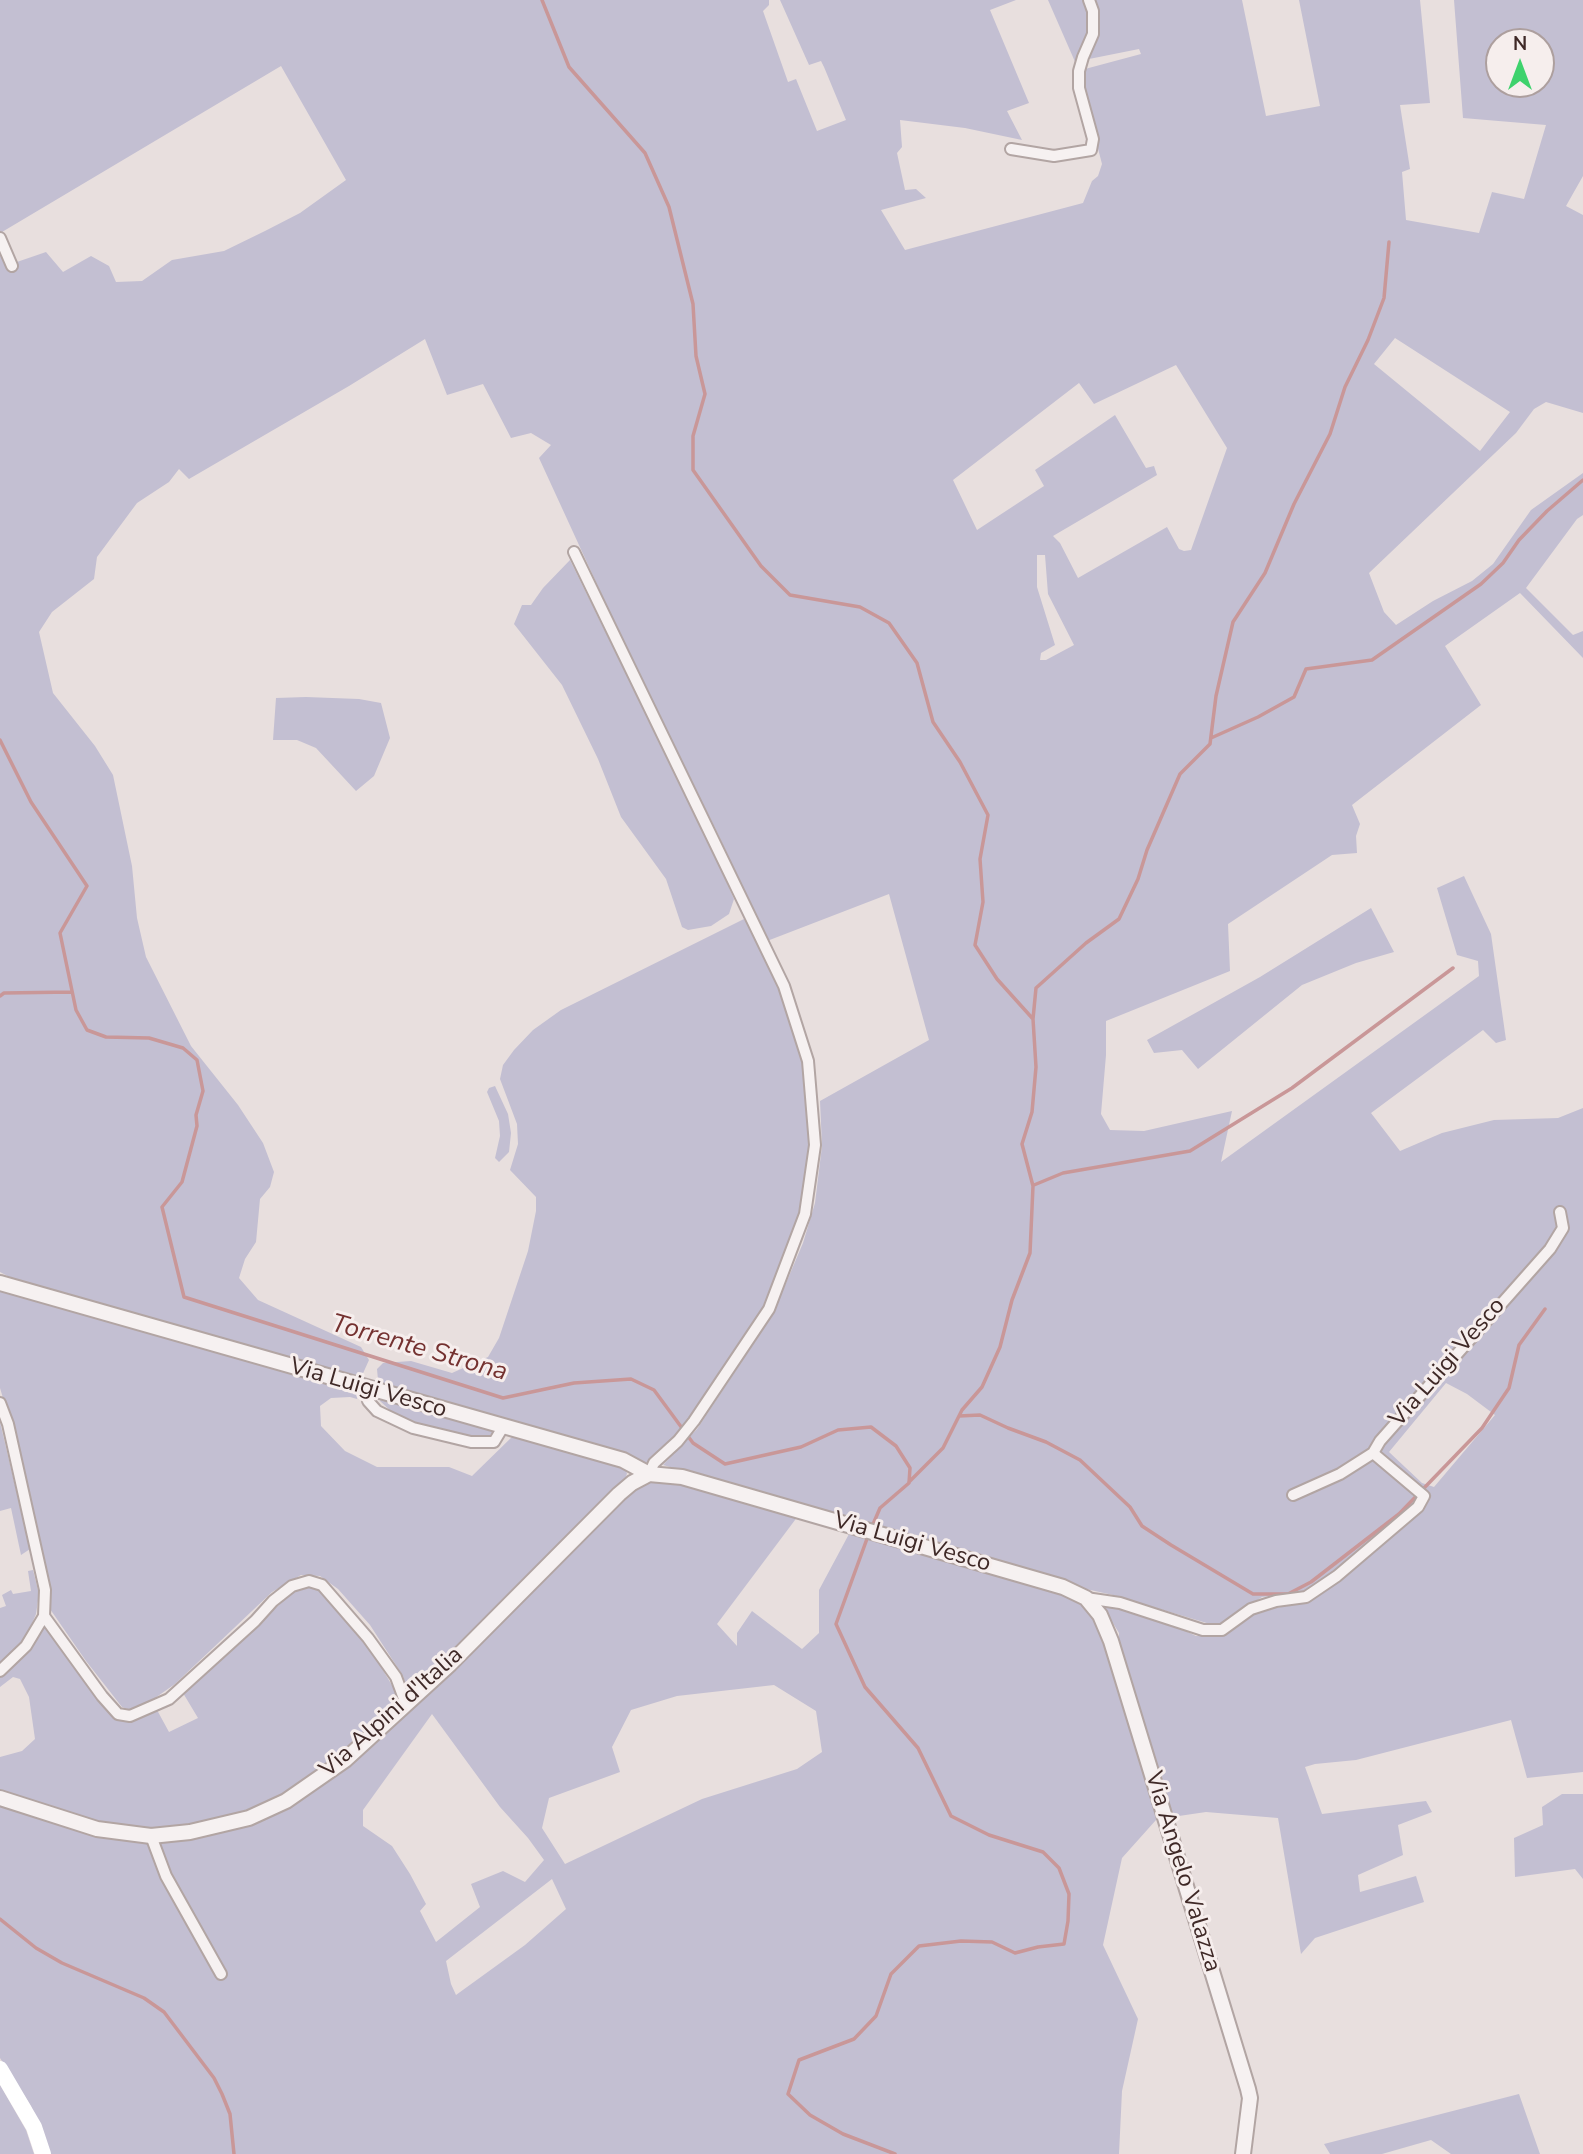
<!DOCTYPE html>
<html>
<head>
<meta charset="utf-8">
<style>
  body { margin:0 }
  #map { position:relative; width:1583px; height:2154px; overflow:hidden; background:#e8dfde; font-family:"Nunito Sans",sans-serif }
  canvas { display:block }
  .north { position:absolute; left:1485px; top:28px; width:70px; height:70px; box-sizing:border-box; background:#f6eeed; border:2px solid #ad9f9e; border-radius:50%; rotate:0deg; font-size:19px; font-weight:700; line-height:28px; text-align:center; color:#3f2927 }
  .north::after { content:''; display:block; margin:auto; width:24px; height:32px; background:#3ed26d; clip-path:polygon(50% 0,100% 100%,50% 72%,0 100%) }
</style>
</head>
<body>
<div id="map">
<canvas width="1583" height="2154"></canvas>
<div class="north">N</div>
</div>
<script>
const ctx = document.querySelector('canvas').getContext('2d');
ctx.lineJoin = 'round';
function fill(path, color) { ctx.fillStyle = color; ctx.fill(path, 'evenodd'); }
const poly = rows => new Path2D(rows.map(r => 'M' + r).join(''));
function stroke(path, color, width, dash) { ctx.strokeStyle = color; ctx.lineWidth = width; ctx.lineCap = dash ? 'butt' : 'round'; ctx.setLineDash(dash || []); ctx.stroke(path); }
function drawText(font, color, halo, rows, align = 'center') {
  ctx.font = font + ' "Nunito Sans",sans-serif'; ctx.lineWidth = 6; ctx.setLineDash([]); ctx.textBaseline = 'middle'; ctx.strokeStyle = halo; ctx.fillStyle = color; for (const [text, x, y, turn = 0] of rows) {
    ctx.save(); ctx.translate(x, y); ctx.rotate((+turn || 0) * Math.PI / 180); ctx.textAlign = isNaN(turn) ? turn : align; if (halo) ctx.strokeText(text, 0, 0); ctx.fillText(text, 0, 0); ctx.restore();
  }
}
const green = poly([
  [0,0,769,0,769,5,763,11,788,82,796,79,817,131,846,120,824,67,821,61,809,65,780,0,1016,0,990,10,1029,103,1007,111,1022,140,965,128,900,120,902,147,897,153,905,190,916,189,926,198,881,210,905,250,1083,203,1092,181,1098,176,1102,164,1082,87,1082,75,1085,69,1141,54,1139,49,1089,59,1093,0,1242,0,1266,116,1320,106,1299,0,1420,0,1430,103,1400,105,1410,169,1402,172,1406,220,1479,233,1492,192,1524,199,1546,125,1463,118,1454,0,1583,0,1583,176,1566,206,1583,215,1583,413,1546,402,1534,409,1516,433,1369,573,1384,612,1396,625,1433,601,1472,581,1493,564,1531,510,1583,473,1583,515,1577,519,1526,588,1573,635,1583,631,1583,658,1520,593,1445,646,1481,705,1352,805,1360,824,1356,836,1357,853,1332,855,1228,924,1230,971,1106,1021,1106,1055,1101,1114,1110,1130,1144,1131,1232,1111,1221,1162,1479,976,1478,961,1457,955,1437,888,1464,876,1491,934,1506,1040,1496,1043,1483,1030,1371,1113,1400,1151,1442,1133,1494,1120,1558,1118,1583,1108,1583,1772,1527,1778,1511,1720,1356,1760,1315,1764,1305,1767,1322,1814,1426,1801,1432,1812,1398,1825,1403,1855,1358,1875,1360,1892,1416,1876,1424,1902,1315,1938,1301,1954,1278,1818,1206,1812,1172,1817,1119,1644,1119,1633,1102,1605,1167,1622,1196,1636,1220,1635,1257,1610,1269,1606,1277,1608,1311,1599,1424,1509,1426,1501,1421,1499,1320,1582,1300,1593,1262,1597,1220,1625,1210,1624,1113,1595,1086,1589,895,1531,663,1465,697,1429,772,1316,803,1243,815,1203,822,1146,820,1101,929,1040,889,894,767,941,718,834,652,704,539,458,551,445,531,433,511,438,483,384,447,395,425,339,349,386,189,479,179,469,169,482,137,503,97,557,94,579,52,612,39,632,53,693,95,746,113,775,132,866,137,918,146,957,191,1046,238,1105,263,1143,274,1172,270,1187,260,1199,256,1242,245,1259,239,1278,258,1300,361,1347,369,1360,360,1380,25,1285,0,1272],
  [1499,42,1541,42,1541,84,1499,84],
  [281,66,346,180,300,213,265,231,224,251,172,260,142,281,116,282,109,266,91,256,63,272,46,252,14,263,2,232],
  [1395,338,1510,412,1480,451,1374,364],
  [1176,365,1227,448,1191,550,1184,551,1179,549,1167,527,1078,578,1060,543,1053,536,1157,475,1154,466,1146,468,1115,415,1035,470,1044,486,977,530,953,480,1079,383,1094,404],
  [1037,555,1045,555,1048,594,1074,645,1046,660,1040,660,1041,653,1055,645,1037,587],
  [1446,1383,1467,1394,1495,1415,1434,1487,1422,1483,1389,1452],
  [1048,0,1086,0,1090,32,1076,64],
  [570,560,704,832,734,899,729,914,711,926,688,930,682,927,666,879,621,817,598,759,562,685,514,624,522,605,531,605,543,588],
  [306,697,359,699,381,703,390,738,374,776,356,791,316,748,297,740,273,740,276,698],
  [1371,908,1394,952,1356,963,1302,985,1198,1069,1182,1050,1154,1053,1147,1040,1260,977],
  [744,919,755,936,771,969,805,1063,811,1139,802,1213,785,1257,763,1310,690,1420,670,1443,646,1463,385,1390,378,1380,377,1369,383,1363,411,1361,452,1373,488,1357,499,1338,528,1251,536,1211,536,1197,510,1170,518,1144,517,1124,500,1079,503,1065,514,1050,533,1030,561,1010],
  [495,1086,508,1114,511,1133,509,1152,499,1162,495,1158,500,1136,499,1121,487,1092,489,1088],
  [0,1290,359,1389,357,1399,350,1397,331,1398,320,1406,321,1426,345,1451,377,1467,449,1467,472,1476,514,1435,623,1467,627,1473,625,1481,409,1694,403,1676,370,1625,338,1589,320,1576,301,1575,272,1592,175,1684,155,1698,130,1710,122,1707,86,1661,50,1609,50,1589,17,1445,0,1388],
  [382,1397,496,1429,487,1438,471,1437,420,1426,393,1413,380,1401],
  [0,1422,30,1549,21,1555,11,1508,0,1511],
  [642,1482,677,1484,798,1516,717,1624,737,1646,737,1633,752,1611,802,1649,819,1633,819,1590,849,1534,1052,1587,1084,1604,1099,1625,1162,1819,1156,1820,1122,1858,1103,1945,1138,2019,1122,2091,1119,2154,48,2154,31,2106,0,2058,0,1804,91,1834,146,1840,156,1863,187,1904,155,1839,282,1809,311,1792,327,1780,626,1495],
  [774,1685,816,1711,822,1752,797,1769,702,1799,565,1864,542,1828,549,1798,620,1772,612,1747,631,1710,677,1696],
  [432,1714,500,1807,528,1838,544,1860,525,1882,503,1871,471,1884,480,1907,436,1942,420,1911,426,1904,410,1874,392,1846,363,1826,363,1810],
  [552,1879,566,1909,525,1945,456,1995,451,1984,446,1961],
  [33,1570,39,1594,36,1614,25,1640,0,1663,0,1608,6,1606,2,1595,11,1590,13,1594,31,1591,28,1571],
  [309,1587,319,1591,368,1645,393,1687,399,1703,319,1778,243,1816,154,1830,90,1822,0,1792,0,1757,22,1751,35,1739,29,1697,20,1679,13,1677,0,1687,0,1678,21,1659,46,1622,122,1720,157,1710,169,1732,198,1718,183,1693,294,1591],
  [1562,1794,1583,1794,1583,1879,1575,1869,1515,1877,1514,1838,1543,1825,1542,1807],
  [0,2085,26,2130,34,2154,0,2154],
  [1519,2094,1540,2154,1451,2154,1431,2140,1382,2154,1330,2154,1324,2144]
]);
const stream = poly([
  [542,0,569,67,645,153,669,207,693,304,696,356,705,394,693,436,693,470,761,566,790,595,860,607,889,623,917,663,933,722,960,762,988,815,980,859,983,902,975,945,997,979,1033,1019,1036,1067,1032,1112,1022,1144,1033,1186,1030,1253,1012,1300,1000,1347,982,1387,962,1410,943,1448,909,1482],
  [1211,738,1258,717,1294,697,1306,669,1372,660,1481,584,1503,563,1519,540,1547,511,1583,480],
  [0,740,31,802,87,886,60,933,76,1010,87,1030,106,1037,149,1038,183,1048,197,1060,203,1091,196,1115,197,1126,182,1182,162,1207,184,1297,503,1398,574,1383,631,1379,654,1390,693,1443,725,1464,801,1447,838,1430,871,1427,896,1446,910,1468,909,1483,880,1508,871,1529],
  [0,996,4,993,72,992],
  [1033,1019,1036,988,1086,943,1119,919,1138,879,1147,850,1180,774,1210,744,1216,696,1233,622,1265,573,1294,504,1330,434,1345,387,1368,340,1384,298,1389,242],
  [1034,1185,1063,1173,1190,1151,1292,1088,1453,968],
  [959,1416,980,1415,1008,1428,1046,1442,1080,1460,1130,1507,1142,1526,1171,1545,1253,1594,1288,1594,1311,1582,1399,1514,1482,1428,1509,1388,1519,1345,1545,1309],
  [868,1536,836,1624,865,1687,918,1748,951,1816,989,1835,1043,1852,1059,1868,1069,1894,1068,1921,1064,1944,1038,1947,1015,1953,992,1942,961,1941,919,1946,891,1974,876,2016,854,2039,799,2060,788,2094,810,2115,843,2134,895,2154],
  [0,1919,36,1948,62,1963,144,1998,164,2012,214,2078,222,2094,230,2114,234,2154]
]);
const minor = poly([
  [1011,149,1054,156,1091,150,1093,139,1079,88,1079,71,1083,57,1093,34,1093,11,1089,0],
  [0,238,12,266],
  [574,552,784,986,808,1061,815,1145,805,1214,769,1309,694,1421,678,1441,654,1463,649,1474],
  [369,1389,368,1401,377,1411,413,1428,471,1442,494,1442,503,1427],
  [0,1403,8,1424,45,1590,44,1616,26,1646,0,1671],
  [1293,1495,1340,1474,1373,1453],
  [1086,1598,1120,1603,1203,1630,1222,1630,1251,1609,1276,1601,1306,1597,1337,1576,1418,1507,1424,1496,1373,1453,1380,1441,1550,1249,1563,1228,1560,1212],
  [44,1616,102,1696,118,1714,130,1716,169,1699,255,1621,273,1601,292,1586,309,1581,322,1585,368,1638,396,1677,406,1704],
  [151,1836,166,1876,221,1974]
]);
const tertiary = poly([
  [0,1283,623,1460,649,1474,682,1477,1063,1587,1086,1598,1100,1615,1111,1641,1248,2089,1250,2098,1243,2154],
  [0,1798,97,1829,151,1836,190,1832,249,1818,286,1801,345,1760,450,1664,619,1494,632,1483,649,1474]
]);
const secondary = poly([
  [0,2069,34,2127,43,2154]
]);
const streetNames = [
  ["Via Luigi Vesco",1448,1363,-49],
  ["Via Luigi Vesco",368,1389,16],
  ["Via Luigi Vesco",912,1543,16],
  ["Via Alpini d'Italia",392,1713,-42],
  ["Via Angelo Valazza",1182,1872,73]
];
const waterNames = [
  ["Torrente Strona",419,1349,16]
];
fill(green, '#c3bfd2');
stroke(stream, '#c99798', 3.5);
stroke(minor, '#b2a5a3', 14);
stroke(tertiary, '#b2a5a3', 18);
stroke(minor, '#f6f1f1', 10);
stroke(tertiary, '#f6f1f1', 14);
stroke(secondary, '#fff', 16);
drawText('24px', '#3f2927', '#f6eeed', streetNames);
drawText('italic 26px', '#743130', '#f6eeed', waterNames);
</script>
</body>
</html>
